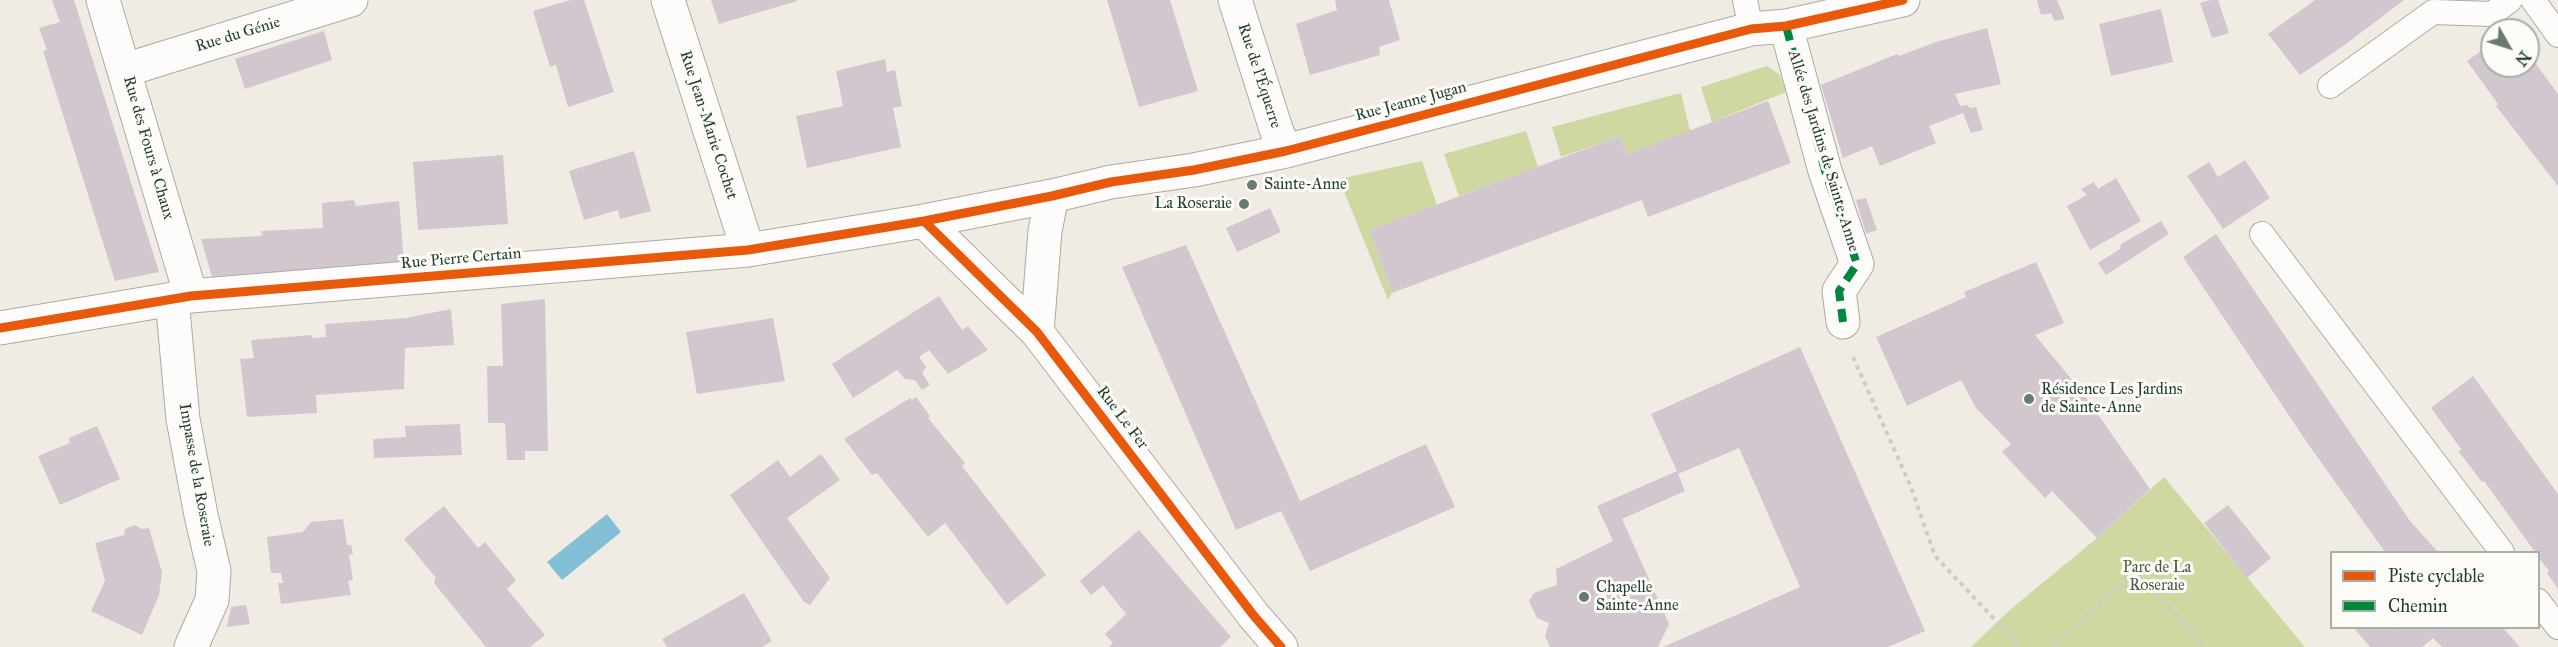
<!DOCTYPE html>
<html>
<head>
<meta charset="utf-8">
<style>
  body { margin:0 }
  #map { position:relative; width:2558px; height:647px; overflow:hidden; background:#f0ece3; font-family:"IM FELL Great Primer",serif }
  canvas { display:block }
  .legend { position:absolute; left:2330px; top:551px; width:210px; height:78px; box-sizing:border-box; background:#fdfcf7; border:2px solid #a4b0a9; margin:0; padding:8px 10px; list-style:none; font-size:18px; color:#1f3d34 }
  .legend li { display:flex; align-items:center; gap:12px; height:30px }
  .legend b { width:30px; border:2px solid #a4b0a9 }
  .north { position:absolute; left:2480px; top:18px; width:60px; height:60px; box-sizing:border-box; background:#fdfcf7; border:2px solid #a4b0a9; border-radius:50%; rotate:129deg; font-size:16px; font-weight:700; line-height:24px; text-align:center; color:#1f3d34 }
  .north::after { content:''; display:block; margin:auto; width:21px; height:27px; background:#687a71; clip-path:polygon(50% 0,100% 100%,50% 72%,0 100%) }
</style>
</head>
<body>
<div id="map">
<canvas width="2558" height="647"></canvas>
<ul class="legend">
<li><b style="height:8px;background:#e8590c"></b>Piste cyclable</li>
<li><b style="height:8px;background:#00873e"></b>Chemin</li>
</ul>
<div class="north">N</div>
</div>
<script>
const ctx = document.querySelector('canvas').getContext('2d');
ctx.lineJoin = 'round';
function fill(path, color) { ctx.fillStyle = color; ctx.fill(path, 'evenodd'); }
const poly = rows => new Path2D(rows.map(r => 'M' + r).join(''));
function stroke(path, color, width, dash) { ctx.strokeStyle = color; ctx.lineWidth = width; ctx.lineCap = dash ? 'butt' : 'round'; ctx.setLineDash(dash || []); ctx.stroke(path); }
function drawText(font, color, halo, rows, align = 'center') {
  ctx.font = font + ' "IM FELL Great Primer",serif'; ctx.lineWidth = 6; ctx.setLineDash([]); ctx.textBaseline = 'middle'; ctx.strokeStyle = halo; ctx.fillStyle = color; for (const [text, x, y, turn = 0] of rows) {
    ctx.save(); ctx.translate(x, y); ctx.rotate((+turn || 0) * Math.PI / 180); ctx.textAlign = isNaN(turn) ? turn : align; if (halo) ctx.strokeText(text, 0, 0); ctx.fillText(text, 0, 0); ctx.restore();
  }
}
const green = poly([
  [1767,66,1780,75,1786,92,1712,122,1701,87],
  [1681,93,1690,131,1627,154,1620,136,1561,157,1552,127],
  [1526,131,1538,167,1459,196,1444,154],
  [1422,161,1437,205,1369,230,1392,293,1388,300,1339,179],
  [2164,477,2305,647,1971,647,2011,609,2097,538]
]);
const water = poly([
  [607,514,621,532,562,580,547,562]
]);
const building = poly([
  [52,0,74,0,159,272,115,281,43,51,47,50,39,28,60,22],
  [570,0,584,0,614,92,568,107,556,65,550,67,533,11],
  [711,0,797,0,797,1,719,24],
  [1107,0,1170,0,1198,91,1139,107],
  [1335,0,1389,0,1400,40,1379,47,1380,55,1310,75,1296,24,1337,10],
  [2037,0,2057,0,2065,19,2054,21,2051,13,2041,15],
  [2210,0,2218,0,2229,33,2212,38,2200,3],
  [2315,0,2404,0,2346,44,2300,75,2268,34],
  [2161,9,2173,62,2111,76,2099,24],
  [1987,28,2001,84,1955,94,1960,106,1968,105,1970,108,1976,107,1983,130,1971,133,1963,113,1929,126,1936,143,1880,166,1872,146,1843,158,1821,85,1897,54,1899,56,1936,42],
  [324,31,332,60,245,89,235,59],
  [2492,43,2492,66,2528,66,2528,53,2558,94,2558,186,2496,106,2498,104,2467,61],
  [885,59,887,72,895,70,902,106,893,108,901,147,807,168,796,116,843,106,836,71],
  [1768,101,1791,163,1648,217,1642,200,1392,293,1369,230,1620,136,1627,154],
  [634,151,651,211,620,219,618,210,584,220,569,171],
  [503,155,508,224,418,230,413,162],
  [2245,160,2270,198,2223,229,2187,176,2209,162,2218,177],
  [2116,178,2141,221,2090,250,2067,206,2087,195,2081,189,2094,182,2098,189],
  [1866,198,1877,230,1866,234,1856,200],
  [354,200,356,206,399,201,404,263,212,277,201,239,262,236,261,231,323,228,322,203],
  [1270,208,1281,232,1237,252,1226,228],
  [2161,221,2169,234,2106,275,2098,263,2120,249,2121,244],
  [2216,234,2410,521,2438,552,2385,552,2308,444,2183,257],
  [1186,245,1300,501,1426,444,1455,507,1310,571,1281,511,1236,530,1122,267],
  [2036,262,2064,323,2035,335,2083,393,2150,489,2097,538,2052,491,2045,498,2002,452,2011,444,1976,408,1961,380,1907,406,1876,337,1966,297,1964,292],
  [939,296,962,330,968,326,988,350,948,374,929,350,919,357,926,367,922,373,930,385,922,390,915,380,905,379,897,370,853,398,832,364],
  [545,299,548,451,525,451,525,460,507,460,505,423,488,423,487,366,503,366,501,304],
  [451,309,454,345,405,348,404,389,316,395,317,413,247,417,240,359,254,358,251,340,311,335,313,338,326,337,325,324,406,318],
  [773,318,785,381,697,394,686,332],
  [1800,347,1925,631,1888,647,1663,647,1800,587,1739,448,1678,474,1685,491,1622,519,1669,624,1658,647,1550,647,1545,636,1549,623,1537,618,1529,601,1534,593,1557,585,1556,569,1613,541,1597,506,1677,471,1651,414],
  [2473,376,2558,494,2558,589,2547,573,2549,571,2538,557,2538,552,2535,552,2484,481,2482,482,2459,452,2461,449,2431,408],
  [916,397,930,416,928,418,965,463,962,466,1046,575,1007,605,945,523,928,537,877,473,872,475,844,439,910,398,912,400],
  [460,424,462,455,374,458,373,439,406,437,405,426],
  [97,426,120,479,60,505,38,456,70,443,69,438],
  [821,454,840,480,787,518,830,578,810,605,804,602,730,495,778,460,790,477],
  [2228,505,2271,558,2247,578,2204,523],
  [444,506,478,548,485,542,516,580,507,589,545,635,530,647,486,647,434,583,436,578,404,539],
  [343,519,347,545,351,545,353,554,349,555,353,580,348,581,351,595,281,604,278,583,283,583,281,573,271,573,267,537,303,532,311,522],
  [135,525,142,529,149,528,162,572,159,595,142,635,91,611,105,581,95,543,124,535,125,529],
  [1139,530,1231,637,1220,647,1109,647,1113,643,1105,634,1126,614,1103,585,1091,595,1080,581],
  [744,593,772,641,762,647,667,647,662,639],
  [246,605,250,624,227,627,231,607],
  [2354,628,2503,628,2520,647,2442,647,2433,638,2422,647,2370,647]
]);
const path = poly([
  [1853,357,1911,487,1935,556,1998,623,2018,647],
  [2053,647,2137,570,2205,647]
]);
const lane = poly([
  [1745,0,1751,29],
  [2533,0,2558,35],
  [2330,86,2433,12,2492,14,2510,0],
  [2262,234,2502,552],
  [2538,601,2558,627]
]);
const street = poly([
  [103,0,191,296],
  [668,0,748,250],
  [1235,0,1277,132,1286,151],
  [1786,26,1825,171,1857,264,1839,291,1843,322],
  [125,70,351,0],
  [924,221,1037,332,1254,616,1281,647],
  [172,299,183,419,201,515,214,571,212,600,191,647],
  [0,328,191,296,748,250,924,221,1052,196,1111,182,1194,170,1286,151,1751,29,1786,26,1903,0],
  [1037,332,1045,231,1052,196]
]);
const quiet = poly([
  [1786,26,1825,171,1857,264,1839,291,1843,322]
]);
const cycleway = poly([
  [924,221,1037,332,1254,616,1281,647],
  [0,328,191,296,748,250,924,221,1052,196,1111,182,1194,170,1286,151,1751,29,1786,26,1903,0]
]);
const markers = [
  [1252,185,6,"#687a71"],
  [1244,204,6,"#687a71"],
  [2029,399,6,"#687a71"],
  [1584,597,6,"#687a71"]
];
const streetNames = [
  ["Rue du Génie",238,35,-17],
  ["Rue de l'Équerre",1259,76,72],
  ["Rue Jeanne Jugan",1411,102,-15],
  ["Rue Jean-Marie Cochet",708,125,72],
  ["Rue des Fours à Chaux",148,148,74],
  ["Allée des Jardins de Sainte-Anne",1823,151,73],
  ["Rue Pierre Certain",461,259,-5],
  ["Rue Le Fer",1122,418,53],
  ["Impasse de la Roseraie",196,475,80]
];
const poiNames = [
  ["Sainte-Anne",1264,185],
  ["La Roseraie",1232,204,"right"],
  ["Résidence Les Jardins",2041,390],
  ["de Sainte-Anne",2041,408],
  ["Chapelle",1596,588],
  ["Sainte-Anne",1596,606]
];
const parkNames = [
  ["Parc de La",2157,568],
  ["Roseraie",2157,586]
];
fill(green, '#cfd8a0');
fill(water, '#83c0d6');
fill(building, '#d2c7cf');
stroke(lane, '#aaaba4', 26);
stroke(street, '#aaaba4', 35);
stroke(path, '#cbcdca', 4, [4.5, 4.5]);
stroke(lane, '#fdfcfb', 24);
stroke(street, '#fdfcfb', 33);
stroke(quiet, '#00873e', 8, [15, 8]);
stroke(cycleway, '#e8590c', 9);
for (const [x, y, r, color] of markers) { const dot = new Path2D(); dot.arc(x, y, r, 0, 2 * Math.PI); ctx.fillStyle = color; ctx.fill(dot); stroke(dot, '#fdfcf7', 2); }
drawText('16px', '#1f3d34', '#fdfcf7', streetNames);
drawText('16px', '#1f3d34', '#fdfcf7', poiNames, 'left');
drawText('16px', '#446042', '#fdfcf7', parkNames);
</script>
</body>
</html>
